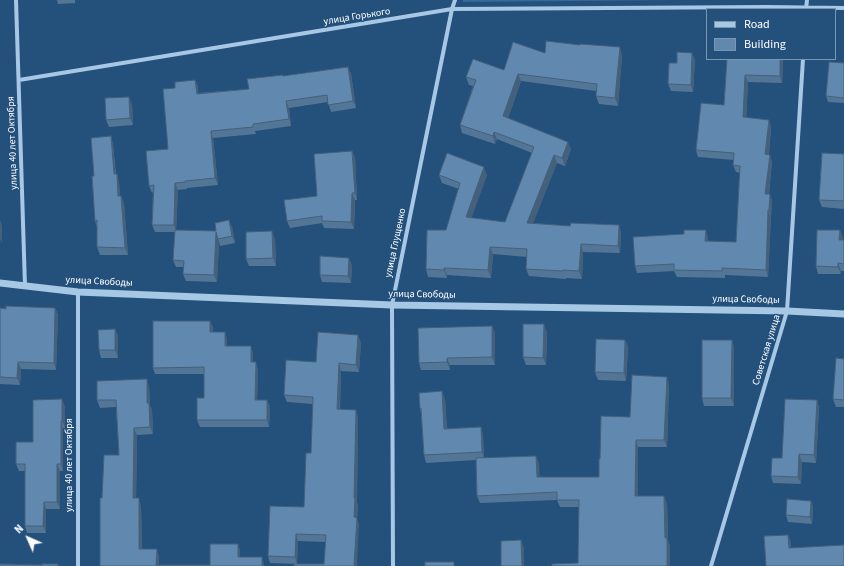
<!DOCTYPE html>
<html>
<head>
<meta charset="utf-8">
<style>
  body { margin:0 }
  #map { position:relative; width:844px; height:566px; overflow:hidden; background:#24507c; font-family:"Source Sans 3",sans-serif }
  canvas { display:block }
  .legend { position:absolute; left:706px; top:8px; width:130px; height:52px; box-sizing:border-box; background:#24507c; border:1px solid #7c96b0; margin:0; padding:5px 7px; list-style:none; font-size:12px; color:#fff }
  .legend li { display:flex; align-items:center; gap:8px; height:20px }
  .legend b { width:20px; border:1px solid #7c96b0 }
  .north { position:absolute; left:8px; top:518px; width:40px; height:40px; -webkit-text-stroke:3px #24507c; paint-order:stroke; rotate:315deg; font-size:11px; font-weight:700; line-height:16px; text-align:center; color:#fff }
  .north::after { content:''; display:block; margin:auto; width:14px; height:18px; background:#fff; clip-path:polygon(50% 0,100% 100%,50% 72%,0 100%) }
</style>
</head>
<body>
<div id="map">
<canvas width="844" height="566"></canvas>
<ul class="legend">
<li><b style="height:5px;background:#a7c8e5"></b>Road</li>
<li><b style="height:11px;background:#6189af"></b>Building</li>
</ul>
<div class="north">N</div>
</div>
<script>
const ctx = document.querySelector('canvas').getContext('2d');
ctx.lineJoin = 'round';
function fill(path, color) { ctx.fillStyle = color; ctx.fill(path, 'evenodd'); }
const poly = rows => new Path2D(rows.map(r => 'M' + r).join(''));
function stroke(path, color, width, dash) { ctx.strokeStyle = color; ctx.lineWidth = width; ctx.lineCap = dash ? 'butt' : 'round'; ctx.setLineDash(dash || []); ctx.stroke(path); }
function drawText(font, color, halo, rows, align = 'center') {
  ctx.font = font + ' "Source Sans 3",sans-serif'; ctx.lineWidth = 3; ctx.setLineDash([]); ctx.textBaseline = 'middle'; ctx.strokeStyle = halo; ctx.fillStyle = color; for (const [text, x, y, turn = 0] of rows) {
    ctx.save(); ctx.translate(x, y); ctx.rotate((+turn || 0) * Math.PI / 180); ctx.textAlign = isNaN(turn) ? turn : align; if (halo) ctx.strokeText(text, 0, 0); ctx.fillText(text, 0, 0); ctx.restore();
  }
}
const green = poly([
  [463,0,677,0,463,2]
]);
const minor = poly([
  [16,0,25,286],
  [806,9,807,0],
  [19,80,452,9,767,7,844,8],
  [78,292,78,566],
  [393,566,392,305,452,9,455,0],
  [711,566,787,311,803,59]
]);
const tertiary = poly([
  [0,283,78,292,392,305,787,311,844,314]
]);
const wall = poly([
  [57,0,75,0,75,3,58,4],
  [545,53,622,55,618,106,599,104,596,96,596,91,521,81,508,118,571,149,565,166,557,163,533,223,570,226,619,225,621,233,620,253,583,252,582,279,566,278,566,279,529,276,526,269,527,257,493,254,491,278,447,275,447,278,428,277,426,269,446,230,459,189,442,183,439,175,487,175,471,218,505,222,532,153,497,139,495,144,462,133,460,125,473,86,469,85,466,77,504,70],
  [692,53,695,60,693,92,671,91,668,84],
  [727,59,782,59,783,61,782,83,748,82,746,118,769,120,771,127,769,154,772,162,769,194,772,201,771,217,768,277,725,275,725,278,677,277,674,271,637,273,635,266,708,237,708,241,736,242,740,173,736,172,733,165,734,160,698,157,696,150,724,105],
  [844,63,844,103,828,102,826,96],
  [348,67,351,74,356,108,331,112,328,102,289,108,291,126,255,131,256,134,213,138,218,185,187,188,187,189,178,190,176,230,216,231,232,227,235,243,220,246,219,242,217,282,186,281,183,274,184,267,176,267,173,260,175,232,155,232,152,225,153,192,152,193,149,186,168,149,175,88,195,80,198,87,198,93,249,89,284,76],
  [132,104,133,125,109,127,106,120],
  [111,136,113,144,116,174,119,182,120,196,121,196,124,203,128,255,100,255,97,247,97,227,95,221,94,176],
  [352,151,355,158,357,200,355,200,354,229,324,228,322,223,290,228,287,221,317,196],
  [844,154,844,209,822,207,819,200],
  [840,230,843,238,843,240,844,240,844,271,841,271,841,274,818,274,816,266],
  [275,239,276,266,249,266,246,259],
  [352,265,351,283,322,282,320,275],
  [0,308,55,308,58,315,56,370,21,369,20,385,0,384],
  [210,321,213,327,213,332,227,339,227,346,253,353,253,362,258,369,257,400,267,400,270,407,269,427,200,427,197,420,204,398,204,374,155,374,153,368],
  [492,326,495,333,495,365,450,365,450,370,421,370,419,363],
  [115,329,118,336,118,358,101,358,99,350],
  [547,332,546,365,526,365,523,357],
  [625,340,628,347,626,381,598,380,595,372],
  [732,340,734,348,734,406,704,406,702,398],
  [361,342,359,372,341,371,340,409,358,417,357,502,358,506,357,519,359,525,324,564,326,542,298,541,297,564,270,563,268,556,304,507,311,453,313,404,287,402,284,395,316,362],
  [844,359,844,407,836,407,833,399],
  [669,384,667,447,638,447,638,496,667,503,668,540,670,546,578,563,579,507,560,507,557,500,480,503,477,496,476,460,426,463,424,455,421,413,420,409,445,399,447,429,483,435,484,458,539,463,539,477,599,477,600,459,630,417],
  [149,387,150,406,152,410,153,434,137,435,136,498,141,506,142,549,159,556,159,565,210,565,238,544,240,551,240,557,262,557,264,566,100,566,102,498,119,455,116,407,100,408,97,400],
  [817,400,819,408,816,463,802,462,801,484,773,483,771,476],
  [65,406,65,428,63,428,63,471,60,471,60,509,46,509,46,533,27,533,25,526,25,471,19,471,16,464,33,442],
  [811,501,813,508,812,524,788,522,786,515]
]);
const shadedWall = poly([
  [620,47,622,55,618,106,615,98],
  [692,53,695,60,693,92,691,85],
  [780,59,782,59,783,61,782,83,780,76],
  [348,67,351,74,356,108,353,101],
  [518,74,521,81,506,124,503,116],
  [745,75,748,82,746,124,743,117],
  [195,80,198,87,199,101,197,94],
  [129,97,132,104,133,125,130,118],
  [286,101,289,108,291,126,289,119],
  [769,120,771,127,768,161,765,154],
  [211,131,213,138,218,185,215,178],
  [494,132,497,139,495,144,493,136],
  [111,136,113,144,116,182,114,174],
  [568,142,571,149,565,166,562,158],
  [352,151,355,158,357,200,355,193],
  [554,155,557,163,530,231,527,223],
  [770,155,772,162,768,201,765,194],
  [484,167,487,175,469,225,466,217],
  [117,174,119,182,121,204,118,196],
  [175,183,178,190,176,232,174,225],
  [352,193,355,200,354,229,351,222],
  [770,194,772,201,771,217,769,210],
  [121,196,124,203,128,255,125,248],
  [768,210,771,217,768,277,766,270],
  [0,220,2,226,2,243,0,239],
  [229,220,232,227,235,243,232,236],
  [619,225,621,233,620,253,618,246],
  [706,230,708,237,708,248,705,241],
  [840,230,843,238,842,247,839,240],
  [272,231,275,239,276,266,273,258],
  [216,232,219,242,217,282,214,275],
  [581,244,583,252,582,279,579,271],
  [490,247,493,254,491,278,488,270],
  [349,258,352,265,351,283,348,276],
  [838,263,841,271,841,274,838,267],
  [444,268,447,275,447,278,444,270],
  [55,308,58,315,56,370,54,363],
  [210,321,213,327,212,339,210,332],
  [544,324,547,332,546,365,543,358],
  [492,326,495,333,495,365,492,357],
  [115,329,118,336,118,358,115,350],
  [225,332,227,339,227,352,225,346],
  [358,335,361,342,359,372,356,365],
  [625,340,628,347,626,381,624,373],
  [732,340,734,348,734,406,731,398],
  [251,346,253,353,253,369,251,362],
  [447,358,450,365,450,370,447,362],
  [18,362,21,369,20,385,17,378],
  [256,362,258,369,257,407,255,400],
  [339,363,341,371,339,417,337,409],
  [667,377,669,384,667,447,664,440],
  [147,379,149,387,150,406,152,410,153,434,150,427,147,403],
  [442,391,445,399,447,437,444,429],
  [62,399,65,406,65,428,62,421],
  [267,400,270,407,269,427,267,420],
  [817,400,819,408,816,463,814,455],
  [356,410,358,417,357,502,358,506,357,519,359,525,357,566,355,566,354,565,354,498],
  [61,421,63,428,63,471,61,464],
  [481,427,483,435,484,460,482,452],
  [134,428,137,435,136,506,133,498],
  [636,440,638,447,638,503,635,496],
  [799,454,802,462,801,484,798,477],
  [536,456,539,463,540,484,537,477],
  [57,464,60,471,60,509,57,502],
  [664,496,667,503,668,540,670,546,670,566,667,566,665,538],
  [139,498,141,506,142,556,139,549],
  [811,501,813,508,812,524,810,517],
  [44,502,46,509,46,533,43,526],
  [296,534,298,541,297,564,295,557],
  [788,535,791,541,791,555,789,548],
  [521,540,524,548,524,566,522,566],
  [238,544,240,551,240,564,238,557],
  [157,549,159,556,159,566,156,566],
  [262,557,264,565,264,566,262,566]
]);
const building = poly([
  [546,41,580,45,580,44,620,47,615,98,596,96,597,84,518,74,503,116,568,142,562,158,554,155,527,223,570,226,571,223,619,225,618,246,581,244,579,271,563,270,563,271,526,269,527,249,490,247,488,270,444,268,444,270,426,269,427,230,446,230,460,183,439,175,447,153,484,167,466,217,505,222,534,147,494,132,493,136,460,125,476,80,466,77,473,59,504,70,513,42,545,53,546,41],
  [677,52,692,53,691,85,668,84,669,63,677,63,677,52],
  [727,59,780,59,780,76,745,75,743,117,769,120,765,154,770,155,765,194,770,194,769,210,768,210,766,270,722,268,722,271,674,270,674,264,635,266,633,237,684,234,684,230,706,230,705,241,736,242,740,166,733,165,734,153,696,150,701,103,724,105,727,59],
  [829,62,844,63,844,98,826,96,829,62],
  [348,67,353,101,328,105,327,95,286,101,289,119,253,124,253,127,211,131,215,178,185,181,185,182,175,183,174,225,152,225,154,185,149,186,146,151,168,149,163,89,175,88,175,82,195,80,197,94,249,89,247,79,283,75,283,76,348,67],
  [129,97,130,118,106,120,105,98,129,97],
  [111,136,114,174,117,174,118,196,121,196,125,248,97,247,97,220,95,221,92,176,94,176,91,138,111,136],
  [352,151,355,193,352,193,351,222,322,221,322,216,287,221,284,200,317,196,314,154,352,151],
  [822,153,844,154,844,201,819,200,822,153],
  [229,220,232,236,218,239,216,232,214,275,183,274,184,261,173,260,175,230,216,231,215,223,229,220],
  [817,230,840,230,839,240,844,240,844,264,838,263,838,267,816,266,817,230],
  [272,231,273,258,246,259,246,232,272,231],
  [320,256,349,258,348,276,320,275,320,256],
  [6,306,55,308,54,363,18,362,17,378,0,377,0,308,6,309,6,306],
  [153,321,210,321,210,332,225,332,225,346,251,346,251,362,256,362,255,400,267,400,267,420,197,420,197,398,204,398,204,367,153,368,153,321],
  [523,324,544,324,543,358,523,357,523,324],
  [492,326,492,357,447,358,447,362,419,363,418,328,492,326],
  [115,329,115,350,99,350,98,330,115,329],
  [318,332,358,335,356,365,339,363,337,409,356,410,354,498,355,498,354,517,357,518,354,565,355,565,355,566,294,566,294,564,324,564,326,535,296,534,295,557,268,556,270,506,304,507,306,453,311,453,313,397,284,395,286,360,316,362,318,332],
  [596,339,625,340,624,373,595,372,596,339],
  [702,340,732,340,731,398,702,398,702,340],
  [836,358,844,359,844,400,833,399,836,358],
  [632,375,667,377,664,440,636,440,635,496,664,496,665,538,667,538,667,566,552,566,552,564,578,563,579,500,557,500,557,492,477,496,476,458,536,456,537,477,599,477,599,459,600,459,601,416,630,417,632,375],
  [147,379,147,403,149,403,150,427,134,428,133,498,139,498,139,549,157,549,156,565,210,565,210,544,238,544,238,557,262,557,262,566,100,566,100,498,102,498,104,455,119,455,116,400,97,400,97,381,147,379],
  [442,391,444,429,481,427,482,452,424,455,421,408,420,409,419,393,442,391],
  [62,399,62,421,61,421,61,464,57,464,57,502,44,502,43,526,25,526,25,464,16,464,16,442,33,442,33,400,62,399],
  [785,399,817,400,814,455,799,454,798,477,771,476,772,458,782,458,785,399],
  [787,499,811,501,810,517,786,515,787,499],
  [788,535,789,548,844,545,844,566,766,566,764,536,788,535],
  [521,540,522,566,501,566,501,541,521,540],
  [425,562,454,562,454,566,425,566,425,562],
  [0,564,42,565,42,564,58,564,58,566,0,566,0,564]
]);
const streetNames = [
  ["улица Горького",357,17,-9],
  ["улица 40 лет Октября",13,143,-92],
  ["улица Глущенко",396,243,-78],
  ["улица Свободы",99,282,3],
  ["улица Свободы",422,295,1],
  ["улица Свободы",746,300,1],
  ["Советская улица",767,350,-73],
  ["улица 40 лет Октября",70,465,-90]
];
fill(green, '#376a99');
stroke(minor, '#a7c8e5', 4);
stroke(tertiary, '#a7c8e5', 7);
fill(wall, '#537696');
fill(shadedWall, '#44607a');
fill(building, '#6189af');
stroke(building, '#44607a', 1);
drawText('10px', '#fff', '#24507c', streetNames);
</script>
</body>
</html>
